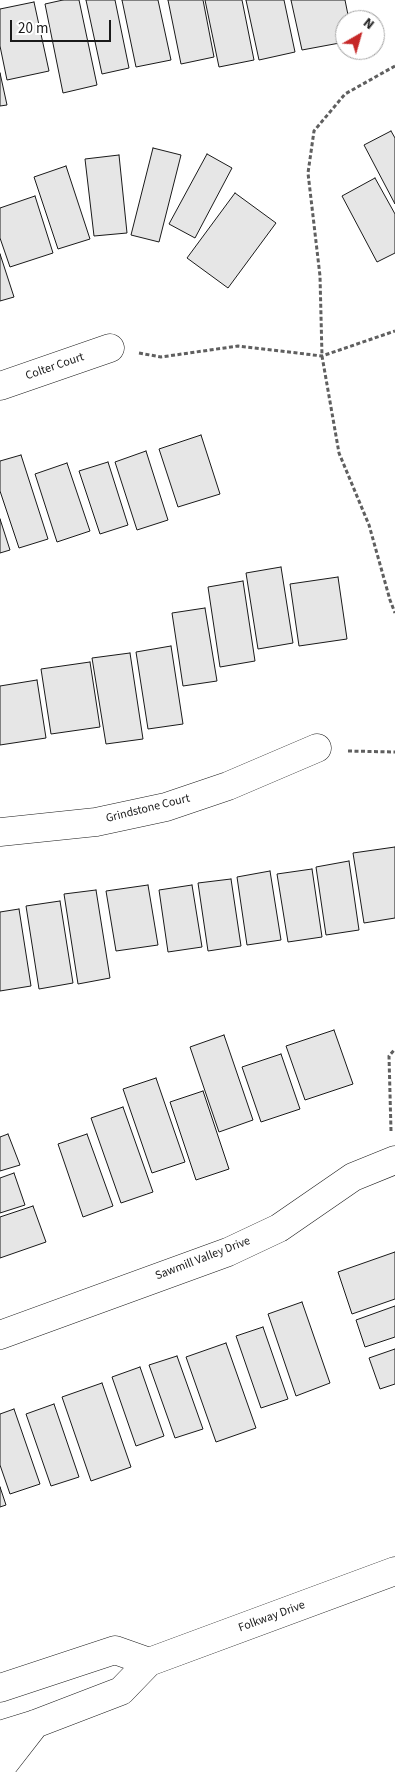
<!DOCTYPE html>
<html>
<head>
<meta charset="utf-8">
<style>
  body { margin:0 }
  #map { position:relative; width:395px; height:1772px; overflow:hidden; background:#fff; font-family:"Source Sans 3",sans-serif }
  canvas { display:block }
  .north { position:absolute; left:335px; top:10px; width:50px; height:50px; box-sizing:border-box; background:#fff; border:1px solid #a3a3a3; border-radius:50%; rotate:38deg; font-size:14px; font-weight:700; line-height:20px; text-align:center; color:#1a1a1a }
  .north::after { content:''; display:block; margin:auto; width:18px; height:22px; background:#c62828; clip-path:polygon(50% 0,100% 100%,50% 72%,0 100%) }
  .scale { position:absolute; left:10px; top:20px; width:101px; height:22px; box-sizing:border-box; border:2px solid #1a1a1a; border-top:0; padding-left:6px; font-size:15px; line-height:18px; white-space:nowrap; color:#1a1a1a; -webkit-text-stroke:4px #fff; paint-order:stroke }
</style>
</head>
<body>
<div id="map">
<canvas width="395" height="1772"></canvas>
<div class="north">N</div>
<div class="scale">20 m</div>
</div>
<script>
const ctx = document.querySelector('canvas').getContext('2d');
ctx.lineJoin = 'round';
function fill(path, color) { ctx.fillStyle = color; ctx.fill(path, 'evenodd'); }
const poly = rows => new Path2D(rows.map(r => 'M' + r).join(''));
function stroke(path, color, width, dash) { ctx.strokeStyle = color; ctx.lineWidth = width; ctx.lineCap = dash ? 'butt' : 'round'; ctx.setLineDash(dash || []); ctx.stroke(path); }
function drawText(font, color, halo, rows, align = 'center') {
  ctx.font = font + ' "Source Sans 3",sans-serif'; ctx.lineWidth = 4; ctx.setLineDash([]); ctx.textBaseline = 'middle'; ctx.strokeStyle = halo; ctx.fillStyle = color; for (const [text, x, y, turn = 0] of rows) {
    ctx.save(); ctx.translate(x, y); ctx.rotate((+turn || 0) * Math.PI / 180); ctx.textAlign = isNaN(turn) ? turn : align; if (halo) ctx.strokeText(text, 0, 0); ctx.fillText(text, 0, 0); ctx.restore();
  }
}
const building = poly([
  [63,0,79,0,97,85,63,93,45,4,63,0],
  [86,0,115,0,129,68,102,74,86,0],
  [122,0,158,0,171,60,136,67,122,0],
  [168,0,203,0,214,57,181,64,168,0],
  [205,0,242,0,254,60,219,67,205,0],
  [246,0,284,0,295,52,259,60,246,0],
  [291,0,345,0,349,20,345,20,345,42,302,50,291,0],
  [34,2,49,71,7,80,0,46,0,9,34,2],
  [0,73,7,105,0,106,0,73],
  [391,131,395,138,395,204,364,145,391,131],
  [153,148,181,155,159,242,131,235,153,148],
  [207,154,232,168,195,238,169,224,207,154],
  [119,155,127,233,94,236,85,159,119,155],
  [66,166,90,239,58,249,34,177,66,166],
  [375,178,395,214,395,253,377,262,342,196,375,178],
  [235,193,276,223,228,288,187,258,235,193],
  [35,196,53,253,10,267,0,238,0,208,35,196],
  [0,254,14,297,0,301,0,254],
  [201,435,220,494,178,507,159,449,201,435],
  [146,451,168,520,137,530,115,462,146,451],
  [21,455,48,539,19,548,0,491,0,461,21,455],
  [108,462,128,525,100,534,79,471,108,462],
  [67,463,90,531,57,542,35,474,67,463],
  [0,519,10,550,0,553,0,519],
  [281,567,293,643,258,649,246,573,281,567],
  [338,577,347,639,299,646,290,584,338,577],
  [243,581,255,661,220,667,208,587,243,581],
  [205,608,217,681,183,686,172,613,205,608],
  [171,646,183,724,148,729,136,652,171,646],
  [130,653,143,739,106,744,92,658,130,653],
  [90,662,100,727,51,734,41,669,90,662],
  [37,680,46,738,0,745,0,686,37,680],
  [395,847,395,918,364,923,353,853,395,847],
  [349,861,359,930,326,935,316,867,349,861],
  [312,869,322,937,288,942,277,874,312,869],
  [270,871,281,940,247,945,237,877,270,871],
  [231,879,241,946,208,951,198,883,231,879],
  [148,885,158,945,116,951,106,891,148,885],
  [192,885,202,947,168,952,159,890,192,885],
  [96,890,110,978,78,984,64,894,96,890],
  [60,901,73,983,39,989,26,906,60,901],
  [19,909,31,986,0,991,0,912,19,909],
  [334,1030,353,1084,305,1100,286,1046,334,1030],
  [224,1035,253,1120,219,1132,190,1047,224,1035],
  [281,1054,300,1109,261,1122,242,1067,281,1054],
  [156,1078,185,1162,152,1173,123,1089,156,1078],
  [203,1091,229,1169,196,1180,170,1102,203,1091],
  [123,1107,153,1192,121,1203,91,1118,123,1107],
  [8,1134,20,1165,0,1171,0,1137,8,1134],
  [87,1134,113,1206,83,1217,58,1144,87,1134],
  [14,1173,25,1205,0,1213,0,1178,14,1173],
  [33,1206,46,1242,0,1258,0,1217,33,1206],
  [395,1252,395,1299,352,1314,338,1272,395,1252],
  [302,1302,330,1383,296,1396,268,1314,302,1302],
  [395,1306,395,1337,365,1347,356,1320,395,1306],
  [263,1327,288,1399,261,1408,236,1336,263,1327],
  [226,1343,256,1428,216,1442,186,1357,226,1343],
  [395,1349,395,1384,380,1389,369,1358,395,1349],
  [177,1356,203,1429,175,1438,149,1365,177,1356],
  [140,1367,164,1436,136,1446,112,1377,140,1367],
  [102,1383,131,1467,91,1481,62,1397,102,1383],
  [54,1404,79,1477,51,1486,26,1414,54,1404],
  [14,1409,40,1484,10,1494,0,1465,0,1414,14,1409],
  [0,1487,6,1505,0,1507,0,1487]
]);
const path = poly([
  [395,66,345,94,314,131,308,173,320,276,322,356,339,453,369,525,390,600,395,613],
  [139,353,161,357,238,346,322,356,395,331],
  [348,751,395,752],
  [391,1131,389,1056,395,1049]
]);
const minor = poly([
  [0,386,110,348],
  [0,832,96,822,166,807,228,786,317,748],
  [0,1335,228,1252,279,1228,353,1177,395,1160],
  [0,1688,115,1650,149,1662],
  [0,1735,35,1724,121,1691,149,1662,395,1571],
  [0,1769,35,1724]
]);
const streetNames = [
  ["Colter Court",55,367,-19],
  ["Grindstone Court",148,809,-14],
  ["Sawmill Valley Drive",203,1259,-21],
  ["Folkway Drive",272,1617,-20]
];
fill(building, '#e6e6e6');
stroke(building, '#1a1a1a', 1);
stroke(minor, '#1a1a1a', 29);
stroke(path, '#5f5f5f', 3, [4, 2.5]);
stroke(minor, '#fff', 28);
drawText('12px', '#1a1a1a', '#fff', streetNames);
</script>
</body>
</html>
